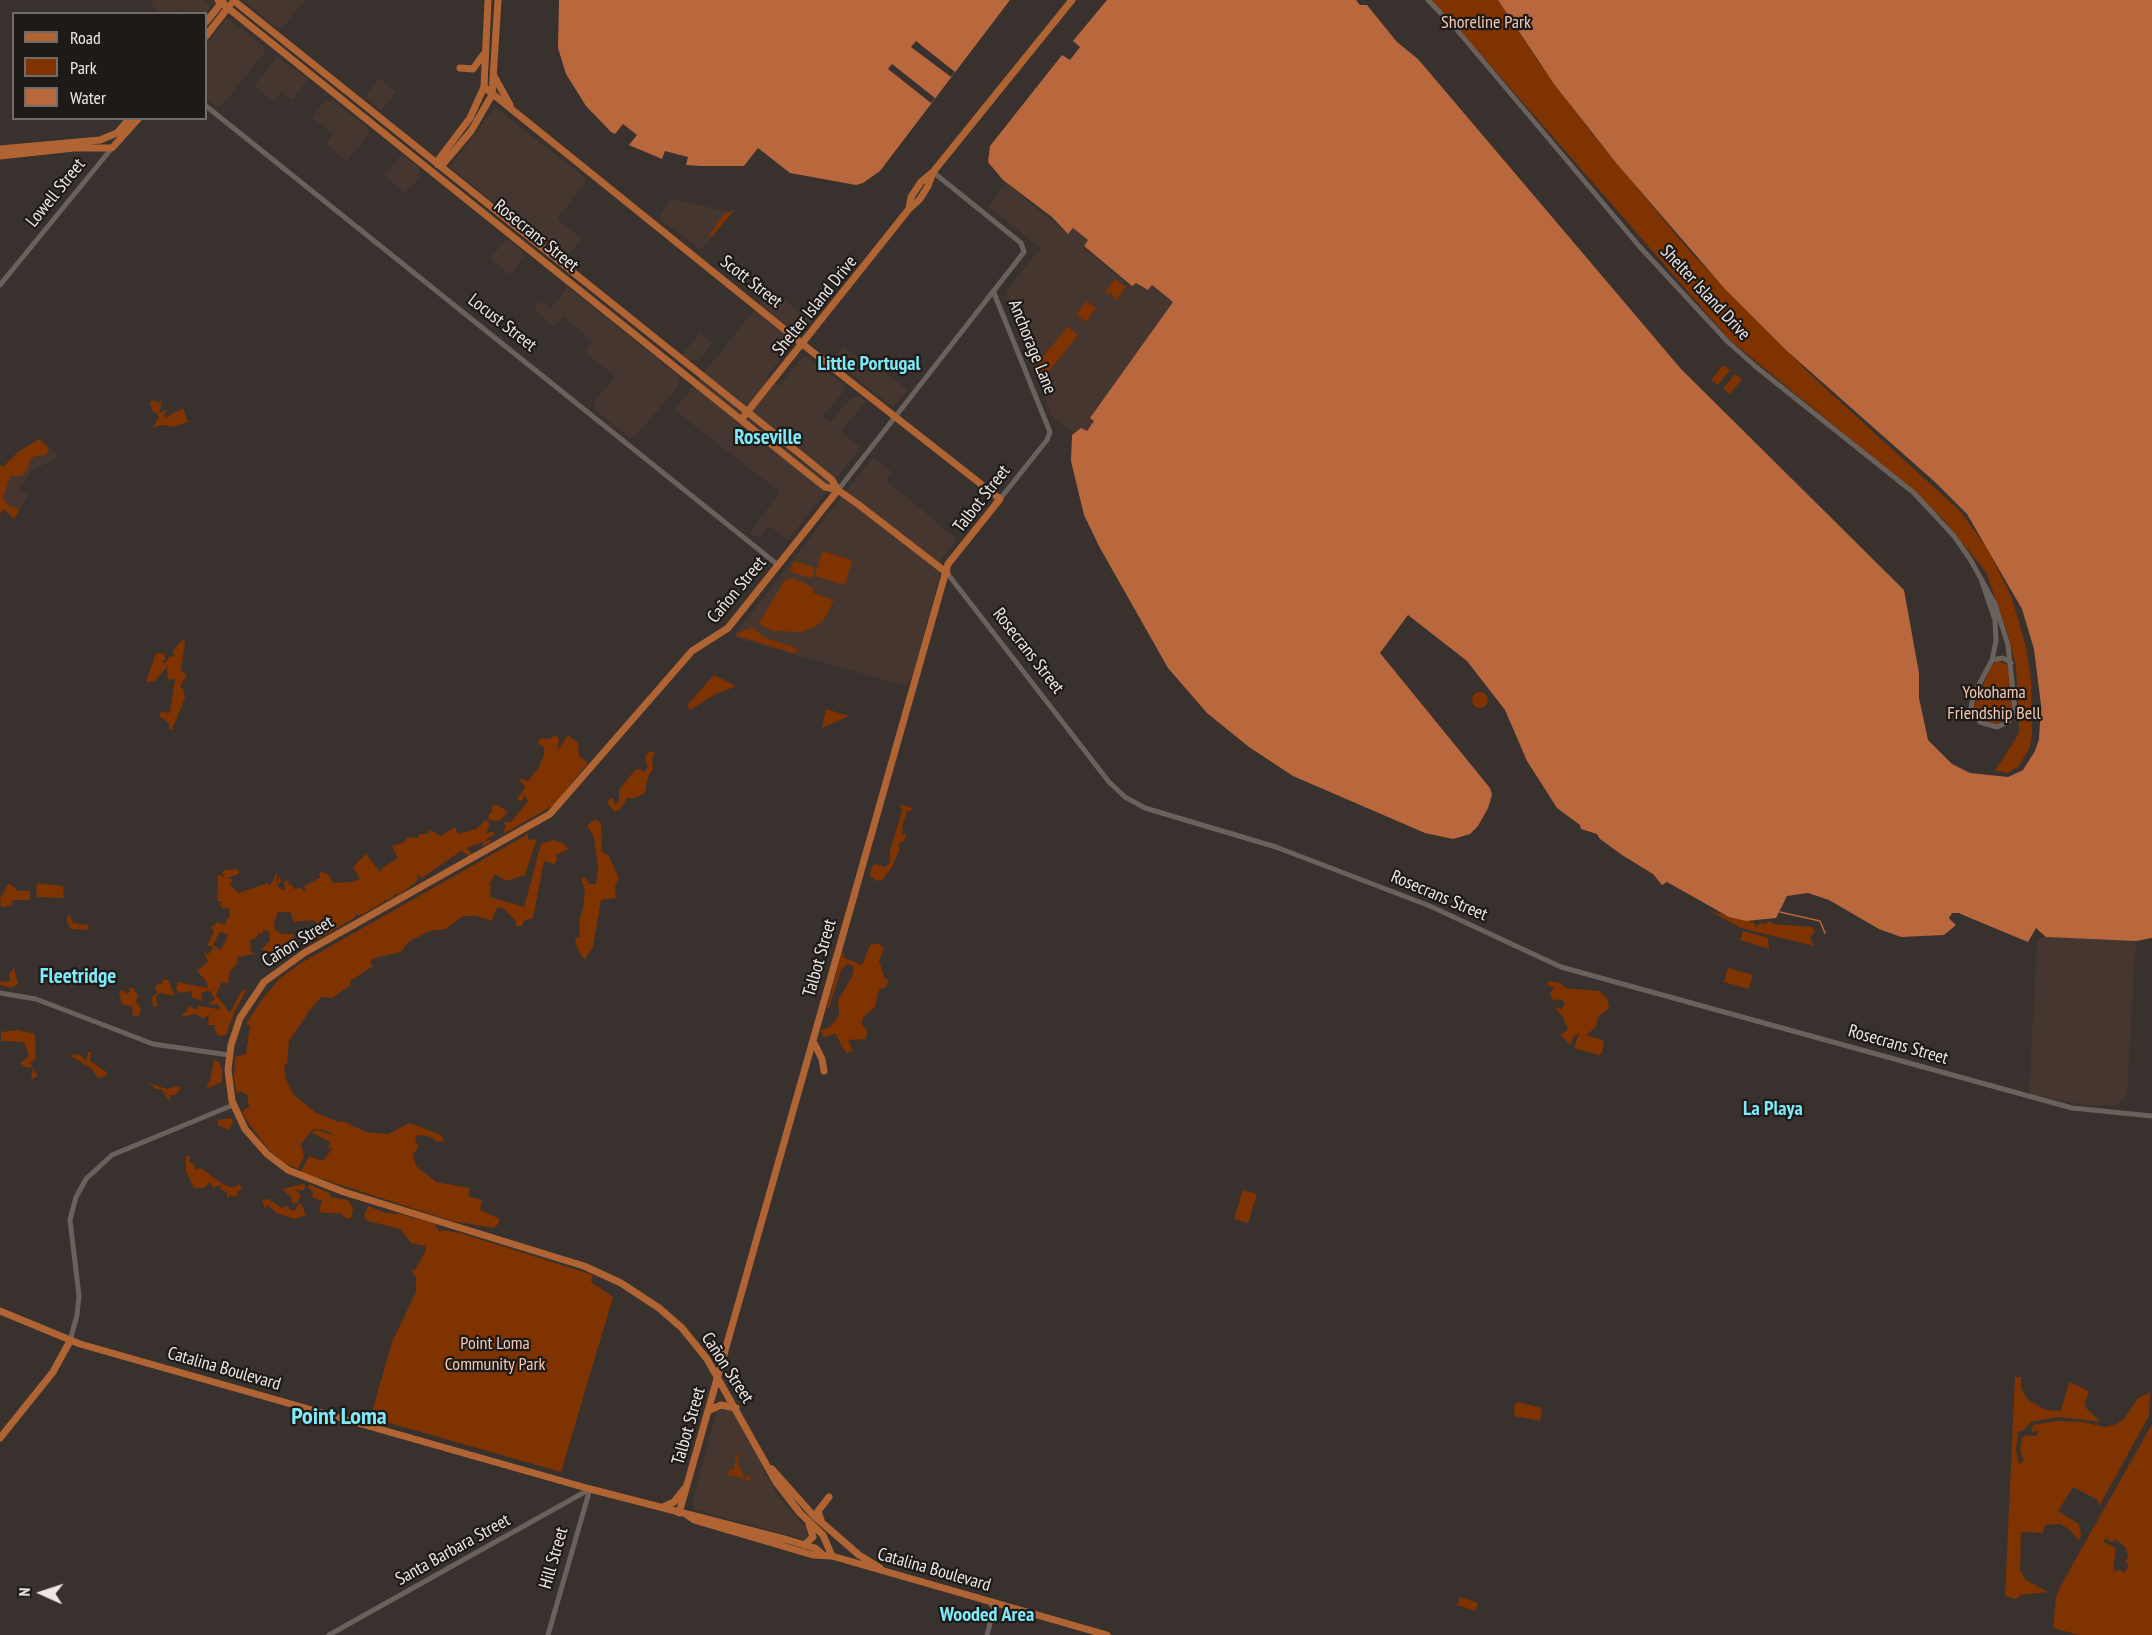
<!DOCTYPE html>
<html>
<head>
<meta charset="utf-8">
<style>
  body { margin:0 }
  #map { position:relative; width:2152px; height:1635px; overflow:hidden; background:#39312d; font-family:"PT Sans Narrow",sans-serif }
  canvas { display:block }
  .legend { position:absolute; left:12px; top:12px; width:195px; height:108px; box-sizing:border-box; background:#1e1a18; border:2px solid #716c6a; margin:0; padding:8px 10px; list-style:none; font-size:18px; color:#ede8e6 }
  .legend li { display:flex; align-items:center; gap:12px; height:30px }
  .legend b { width:30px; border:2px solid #716c6a }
  .north { position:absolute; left:12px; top:1563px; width:60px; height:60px; -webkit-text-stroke:4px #1e1a18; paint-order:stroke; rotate:273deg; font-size:16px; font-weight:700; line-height:24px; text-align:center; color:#ede8e6 }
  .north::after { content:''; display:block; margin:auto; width:21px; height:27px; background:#ede8e6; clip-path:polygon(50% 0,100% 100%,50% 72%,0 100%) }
</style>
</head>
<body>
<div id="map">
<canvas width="2152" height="1635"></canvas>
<ul class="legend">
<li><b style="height:8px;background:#b16433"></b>Road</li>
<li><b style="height:16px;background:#7e3300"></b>Park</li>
<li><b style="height:16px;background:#b9683e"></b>Water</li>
</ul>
<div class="north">N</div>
</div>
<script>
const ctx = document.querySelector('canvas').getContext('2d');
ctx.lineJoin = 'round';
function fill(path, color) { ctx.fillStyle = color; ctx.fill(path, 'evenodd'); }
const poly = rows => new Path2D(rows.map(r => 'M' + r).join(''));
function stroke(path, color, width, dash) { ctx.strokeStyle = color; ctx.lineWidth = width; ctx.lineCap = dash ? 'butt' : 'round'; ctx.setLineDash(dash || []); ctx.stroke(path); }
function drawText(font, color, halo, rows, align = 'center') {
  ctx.font = font + ' "PT Sans Narrow",sans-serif'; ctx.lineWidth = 4.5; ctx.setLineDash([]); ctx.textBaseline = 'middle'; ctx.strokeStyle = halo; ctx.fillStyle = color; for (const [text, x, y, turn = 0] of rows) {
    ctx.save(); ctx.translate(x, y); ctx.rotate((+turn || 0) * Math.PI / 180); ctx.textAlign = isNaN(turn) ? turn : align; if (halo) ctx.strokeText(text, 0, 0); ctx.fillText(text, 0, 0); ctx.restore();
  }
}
const built = poly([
  [153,0,204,0,209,4,209,9,205,13,184,13,178,9,174,13,162,13,150,4],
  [243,0,305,0,283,27,278,29],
  [227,18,264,46,265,52,223,104,216,107,206,99,206,45],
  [277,57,308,79,292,100,281,93,273,102,254,86],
  [379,78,396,92,381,111,365,97],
  [332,100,366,126,368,131,368,135,347,161,326,144,333,134,312,118,324,102],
  [495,107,585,177,586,182,557,219,582,238,565,260,450,167],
  [402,154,419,168,420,177,405,193,384,175],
  [1006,183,1068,234,1073,228,1088,240,1083,247,1129,286,1136,282,1145,290,1151,285,1173,302,1091,418,1094,421,1087,432,1074,433,1052,417,1006,303,1007,291,1040,248,988,206],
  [671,198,724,211,735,210,702,250,660,219,660,214],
  [506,239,522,251,524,257,510,275,490,259],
  [567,287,679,376,679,385,636,436,629,437,594,409,594,403,615,376,584,352,592,341,563,317,554,327,534,310,540,301,551,308],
  [771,289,811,321,766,377,780,386,802,357,808,357,844,385,844,391,823,416,830,422,851,398,859,396,866,401,841,432,861,447,788,540,769,526,759,539,750,532,780,492,674,410],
  [700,333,713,343,700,359,690,361,682,355],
  [844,346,874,372,878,367,908,390,894,406,891,406,833,359],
  [39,439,59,457,33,470,18,489,28,495,14,519,4,509,0,514,0,465,3,467,18,452],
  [873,457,892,472,886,480,957,539,941,559,939,577,912,678,906,686,736,638,735,634],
  [2047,929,2136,941,2127,1096,2116,1105,2084,1105,2029,1094,2037,940],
  [723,1408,732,1410,737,1417,777,1495,808,1530,805,1540,694,1509,692,1503,717,1410]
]);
const green = poly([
  [1430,0,1498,0,1540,64,1590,131,1692,254,1812,376,1960,511,1987,548,2012,598,2026,647,2031,678,2032,734,2030,747,2019,766,2008,773,1995,771,2019,733,2019,720,2016,666,2006,628,1986,572,1944,520,1916,493,1730,340,1479,52],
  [725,212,733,212,711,237,709,236],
  [1115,279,1126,287,1116,301,1111,292,1108,295,1105,292],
  [1087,301,1096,308,1086,322,1076,314],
  [1068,326,1078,335,1042,380,1035,375,1033,369],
  [1723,365,1730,370,1718,385,1711,380],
  [1735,374,1742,379,1730,394,1723,389],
  [154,400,158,403,162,400,159,413,169,409,164,414,165,418,183,408,188,422,172,427,163,425,152,428,159,418,156,412,152,411,150,402],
  [39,439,49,448,46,455,35,456,29,461,28,469,21,476,10,476,3,498,8,505,20,510,14,519,4,509,0,514,0,465,3,467,18,452],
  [822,551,852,560,845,585,815,576],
  [794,561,815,568,812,578,790,572],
  [794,578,813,588,813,593,834,600,825,618,815,627,801,632,774,631,758,624,785,580],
  [752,627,765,638,797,648,796,654,734,635],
  [182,640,185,641,181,672,187,674,180,687,183,688,185,698,172,730,169,729,169,723,159,716,161,712,170,713,175,679,168,680,167,667,155,681,146,682,156,653,165,654,165,660,161,662,165,663,170,656,174,657,173,651],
  [1998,661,2009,665,2013,706,2007,718,1997,724,1981,720,1974,706,1992,665],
  [714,675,736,686,714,695,690,710,687,705],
  '1472 700a8 8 0 1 1 16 0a8 8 0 1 1-16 0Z',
  [826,709,849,716,822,728],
  [557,735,559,740,557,751,568,735,578,743,579,756,588,763,554,805,505,833,503,831,506,827,504,822,511,822,528,801,524,795,522,801,517,800,525,787,518,778,528,781,539,767,545,752,543,746,538,744,540,738,548,739],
  [650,751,655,753,652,759,653,769,648,776,645,793,634,798,627,798,621,808,615,812,607,803,610,798,613,799,615,805,619,801,619,790,635,770,640,769,644,772,648,766,645,757],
  [496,804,508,812,499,821,490,820,488,816,493,810,491,807],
  [900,804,912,808,911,811,907,811,903,824,902,833,906,835,904,841,898,844,900,848,892,867,882,880,877,881,870,876,871,869,874,864,885,867,890,863,890,851,902,810],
  [595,819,601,823,602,852,609,856,619,879,615,887,616,898,601,900,593,947,585,959,581,956,575,942,576,938,580,937,579,920,583,909,585,892,581,878,586,878,589,884,596,884,598,867,594,837,587,826],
  [486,820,490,824,486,833,493,832,495,834,484,841,491,840,489,844,483,846,483,842,469,847,467,849,472,854,469,856,461,851,422,878,417,874,418,880,403,892,397,895,395,892,394,897,386,901,385,898,384,902,363,914,358,916,356,913,356,917,318,939,314,935,321,930,314,920,294,922,290,912,278,912,274,923,275,930,282,934,294,934,294,941,267,956,262,949,270,940,269,931,263,930,263,934,259,933,255,939,250,940,251,951,255,954,237,957,237,964,230,971,228,984,222,982,216,995,230,1013,241,992,247,989,235,1011,226,1035,218,1036,214,1028,216,1025,208,1025,209,1015,203,1018,195,1014,181,1017,190,1006,196,1010,198,1006,219,1009,220,1007,217,1003,216,1005,208,1004,215,999,210,991,202,992,201,1001,192,997,191,991,179,993,176,989,178,982,208,988,206,981,197,971,208,961,204,953,208,954,213,949,212,946,207,946,214,931,211,927,218,922,225,925,227,919,230,917,229,908,224,909,219,905,223,902,217,901,218,875,225,877,222,873,224,870,238,869,239,874,227,878,231,879,233,881,229,884,239,893,267,883,270,886,278,870,276,883,280,875,281,882,277,884,280,889,285,890,284,882,288,880,289,883,286,885,291,884,294,889,301,888,306,893,304,886,320,878,319,873,321,872,328,874,333,883,352,882,360,879,353,867,366,854,381,873,381,869,398,858,392,846,403,843,408,837,418,838,420,834,428,834,430,830,441,836,455,827,458,834,476,829],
  [222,932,228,935,221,950,213,945,219,933],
  [528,834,528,840,537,839,525,875,506,881,495,874,489,884,491,885,490,897,524,907,541,844,554,840,563,843,569,849,556,855,557,860,554,864,544,861,533,918,525,920,522,926,516,926,516,921,502,907,496,909,492,921,476,916,463,916,446,929,430,931,408,942,401,952,375,958,370,961,373,966,350,981,351,985,332,998,321,997,310,1010,289,1041,287,1064,284,1065,286,1079,293,1094,316,1113,339,1122,343,1121,366,1132,388,1134,410,1123,441,1135,444,1141,437,1142,431,1137,417,1135,415,1139,418,1147,413,1155,416,1166,436,1182,470,1188,468,1196,482,1200,480,1210,500,1219,498,1224,494,1228,452,1221,301,1172,309,1156,323,1161,332,1149,332,1147,328,1149,330,1142,311,1132,317,1130,336,1136,325,1130,313,1129,301,1144,304,1156,298,1169,283,1162,267,1148,247,1121,242,1112,249,1106,247,1095,241,1091,237,1094,234,1079,235,1057,246,1054,250,1026,246,1024,263,998,280,978,301,963],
  [9,883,18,891,30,891,30,900,13,900,11,906,1,907,0,898],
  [39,883,63,886,64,898,37,897,36,885],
  [1710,911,1755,923,1755,928,1760,923,1765,924,1769,921,1773,924,1813,927,1815,932,1810,938,1814,946,1741,928],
  [70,915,73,923,89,925,88,930,71,929,67,922,67,916],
  [1743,931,1768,938,1769,949,1740,940],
  [877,943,884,948,879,961,885,979,889,980,886,987,879,989,875,1007,863,1017,862,1024,867,1031,866,1039,848,1040,853,1051,846,1053,835,1033,824,1038,821,1030,830,1027,839,1015,838,1000,852,977,854,966,847,964,841,970,829,1008,827,1008,842,952,845,958,862,965,870,945],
  [14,968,18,984,12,988,0,985,0,981,10,982,9,974],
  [1728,968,1753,975,1749,989,1724,982],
  [164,979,168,980,175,996,160,993,156,996,157,1007,153,1006,152,997,158,992,155,989,157,983,161,985],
  [1548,981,1561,983,1565,988,1599,991,1607,998,1609,1008,1598,1017,1596,1027,1586,1035,1602,1040,1604,1043,1602,1053,1599,1055,1574,1048,1579,1033,1573,1037,1571,1045,1560,1035,1568,1030,1563,1017,1554,1007,1562,1009,1565,1002,1559,999,1553,1001,1550,994,1554,988,1548,985],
  [129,988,133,988,138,995,136,1002,141,1009,138,1017,133,1016,132,1006,123,1005,121,1001,119,992,123,990,127,994,130,992],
  [18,1030,35,1034,36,1058,30,1063,38,1076,31,1080,33,1068,25,1067,20,1063,29,1056,24,1042,1,1041,1,1032],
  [88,1052,91,1052,90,1061,108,1073,104,1077,98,1078,91,1068,72,1057,73,1054,80,1055,86,1061],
  [214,1060,219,1062,222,1069,222,1082,208,1088,206,1085,210,1081],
  [148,1083,167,1089,176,1086,181,1088,175,1095,169,1095,171,1103,161,1089,156,1089],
  [231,1118,233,1122,229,1130,218,1125,218,1120],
  [186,1156,190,1156,189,1162,194,1164,195,1170,201,1168,224,1185,234,1188,239,1184,242,1188,237,1192,237,1197,230,1195,227,1199,227,1193,220,1189,222,1185,213,1188,210,1182,204,1188,194,1188,186,1172],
  [303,1184,306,1186,303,1191,295,1189,301,1196,297,1203,292,1203,291,1197,282,1189],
  [310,1185,330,1193,330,1197,348,1200,353,1209,351,1218,346,1218,340,1213,322,1213,319,1210,322,1201,312,1197,313,1192,307,1187],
  [1243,1190,1257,1194,1248,1223,1234,1219],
  [268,1199,282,1208,288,1205,290,1210,295,1210,298,1204,301,1204,306,1215,294,1219,276,1213,268,1205,265,1209,262,1200],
  [368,1206,385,1213,401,1214,435,1224,439,1232,442,1230,460,1233,593,1275,591,1282,613,1297,561,1472,372,1418,372,1412,392,1342,416,1292,416,1278,411,1270,415,1270,426,1250,425,1246,411,1243,400,1229,368,1221,364,1217],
  [2015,1377,2021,1377,2021,1388,2028,1400,2046,1410,2061,1411,2069,1382,2085,1389,2089,1392,2085,1402,2087,1409,2101,1422,2058,1417,2031,1422,2024,1430,2018,1432,2016,1450,2019,1464,2024,1461,2020,1449,2022,1438,2026,1435,2036,1436,2039,1431,2031,1432,2033,1425,2057,1421,2083,1422,2104,1427,2114,1425,2124,1419,2138,1398,2150,1392,2149,1416,2100,1505,2096,1499,2073,1487,2058,1511,2079,1524,2081,1534,2079,1541,2070,1530,2060,1524,2045,1525,2043,1533,2021,1532,2020,1570,2026,1580,2048,1592,2021,1595,2016,1599,2005,1596],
  [1518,1402,1542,1408,1540,1421,1514,1416,1515,1403],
  [2152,1424,2152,1635,2079,1635,2053,1628,2056,1597,2060,1587],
  [2109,1538,2108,1541,2112,1542,2115,1539,2126,1548,2128,1557,2125,1562,2129,1564,2125,1573,2120,1570,2113,1571,2116,1548,2102,1541],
  [736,1453,738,1457,737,1461,739,1459,740,1461,737,1463,745,1478,749,1476,752,1482,752,1486,751,1481,730,1475,727,1479,730,1469,734,1470],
  [1460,1597,1478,1603,1475,1611,1457,1605]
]);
const water = poly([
  [559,0,1010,0,880,171,863,183,856,185,790,173,758,148,744,166,701,166,686,165,688,157,665,151,662,159,629,145,637,135,623,124,615,134,611,132,586,106,566,74,558,48],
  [1107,0,1356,0,1360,5,1367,5,1397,42,1418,59,1681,369,1904,590,1919,673,1919,698,1928,740,1952,764,1970,773,2008,777,2023,770,2035,751,2039,739,2041,705,2034,649,2022,609,1967,514,1935,482,1787,351,1725,289,1617,164,1554,84,1498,0,2152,0,2152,938,2136,941,2047,937,2028,943,1958,913,1949,918,1956,925,1944,935,1901,937,1879,929,1829,900,1808,893,1787,896,1776,918,1746,921,1729,917,1667,882,1662,885,1653,874,1622,855,1600,839,1597,834,1581,829,1580,825,1557,808,1527,761,1505,710,1467,661,1408,615,1380,653,1490,788,1492,795,1488,808,1478,826,1470,834,1453,839,1425,833,1293,776,1249,747,1207,713,1168,668,1100,548,1084,515,1071,461,1072,435,1081,428,1087,431,1094,421,1090,418,1173,302,1152,285,1148,290,1136,283,1132,286,1084,246,1088,240,1073,228,1068,234,1052,217,1003,180,988,162,990,146,1062,55,1070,60,1080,47,1073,41]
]);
const pier = poly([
  [916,41,955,72,951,77,911,47],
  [892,64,935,98,931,103,888,69],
  [1958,913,2028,942,2036,928,2046,937,2027,945,1953,916,1959,924,1956,925,1949,918,1952,913]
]);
const stream = poly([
  [1780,912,1820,921,1825,933]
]);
const minor = poly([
  [1428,0,1457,30,1640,247,1728,342,1755,366,1914,493,1954,536,1970,559,1995,604,2008,645,2015,710,2008,722,1997,727,1980,722,1971,707,1974,694,1992,660,1996,641,1995,620,1982,582],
  [206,106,778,565],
  [0,285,112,148],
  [994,293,1050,432,1047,440,1000,499],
  [838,490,1024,252,1021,243,933,172],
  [947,573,1109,782,1125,797,1145,808,1276,847,1430,906,1561,967,2072,1108,2152,1116],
  [1992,660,2003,658,2011,663],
  [0,993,36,999,153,1044,229,1055],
  [70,1341,77,1315,79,1296,70,1220,76,1197,86,1179,112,1155,233,1105],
  [329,1635,590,1489],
  [548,1635,590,1489],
  [987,1635,994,1609,989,1601]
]);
const major = poly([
  [218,0,806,472,825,487,838,490,859,505,947,573],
  [233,0,800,454,832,480,838,490],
  [206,22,223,1],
  [206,36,230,5],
  [460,68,473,69,483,55],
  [494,76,510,105],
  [484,87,810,350,1000,499,948,564,679,1513],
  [0,149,100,140,117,133,130,118],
  [0,156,74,148,112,148,139,118],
  [438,164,444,163,471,131,492,95,498,0],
  [438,165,439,159,470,118,484,87,488,0],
  [909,209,911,197,921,182,933,172,1072,0],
  [744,416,909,209,920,199,928,186,933,172],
  [814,1043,822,1059,824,1071],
  [0,1311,80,1344,590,1489,788,1540,815,1548,822,1554],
  [710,1410,721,1405,736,1408],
  [0,1438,53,1372,70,1341],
  [772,1469,813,1515,859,1555,880,1568],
  [663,1507,674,1502,685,1488],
  [687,1515,694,1520,813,1555,832,1556,1107,1635],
  [821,1520,818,1511,829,1497],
  [804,1545,813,1537,809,1524],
  [832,1556,823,1535,800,1513,776,1482,707,1359,682,1328,659,1308,621,1283,584,1266,344,1192,288,1170,267,1154,245,1129,232,1101,228,1070,231,1045,240,1018,264,982,304,953,550,814,692,651,728,628,838,490]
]);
const parkNames = [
  ["Shoreline Park",1486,23],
  ["Yokohama",1994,693],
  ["Friendship Bell",1994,714],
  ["Point Loma",495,1344],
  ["Community Park",495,1365]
];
const streetNames = [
  ["Lowell Street",56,193,-51],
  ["Rosecrans Street",536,236,39],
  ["Scott Street",751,282,38],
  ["Shelter Island Drive",1705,293,47],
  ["Shelter Island Drive",815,306,-51],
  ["Locust Street",502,323,38],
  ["Anchorage Lane",1032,347,68],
  ["Talbot Street",982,499,-52],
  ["Cañon Street",737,590,-50],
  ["Rosecrans Street",1028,651,52],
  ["Rosecrans Street",1439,896,23],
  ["Cañon Street",298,942,-32],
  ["Talbot Street",820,958,-74],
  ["Rosecrans Street",1898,1045,16],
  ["Cañon Street",727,1368,57],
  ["Catalina Boulevard",224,1369,16],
  ["Talbot Street",689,1426,-74],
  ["Santa Barbara Street",453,1550,-29],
  ["Hill Street",554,1558,-74],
  ["Catalina Boulevard",934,1570,16]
];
const neighbourhoodNames = [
  ["Little Portugal",869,364],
  ["La Playa",1773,1109],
  ["Wooded Area",987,1615]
];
const quarterNames = [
  ["Roseville",768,438],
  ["Fleetridge",78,977]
];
const districtNames = [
  ["Point Loma",339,1417]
];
fill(built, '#45362f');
fill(green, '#7e3300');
fill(water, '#b9683e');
fill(pier, '#39312d');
stroke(stream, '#b9683e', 1.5);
stroke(minor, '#6a605c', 5);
stroke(major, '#b16433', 7);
drawText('18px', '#f5c8b3', '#1e1a18', parkNames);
drawText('18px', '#ede8e6', '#1e1a18', streetNames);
drawText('bold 20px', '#7fe9f7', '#1e1a18', neighbourhoodNames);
drawText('bold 21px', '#7fe9f7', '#1e1a18', quarterNames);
drawText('bold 24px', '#7fe9f7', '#1e1a18', districtNames);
</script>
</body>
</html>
